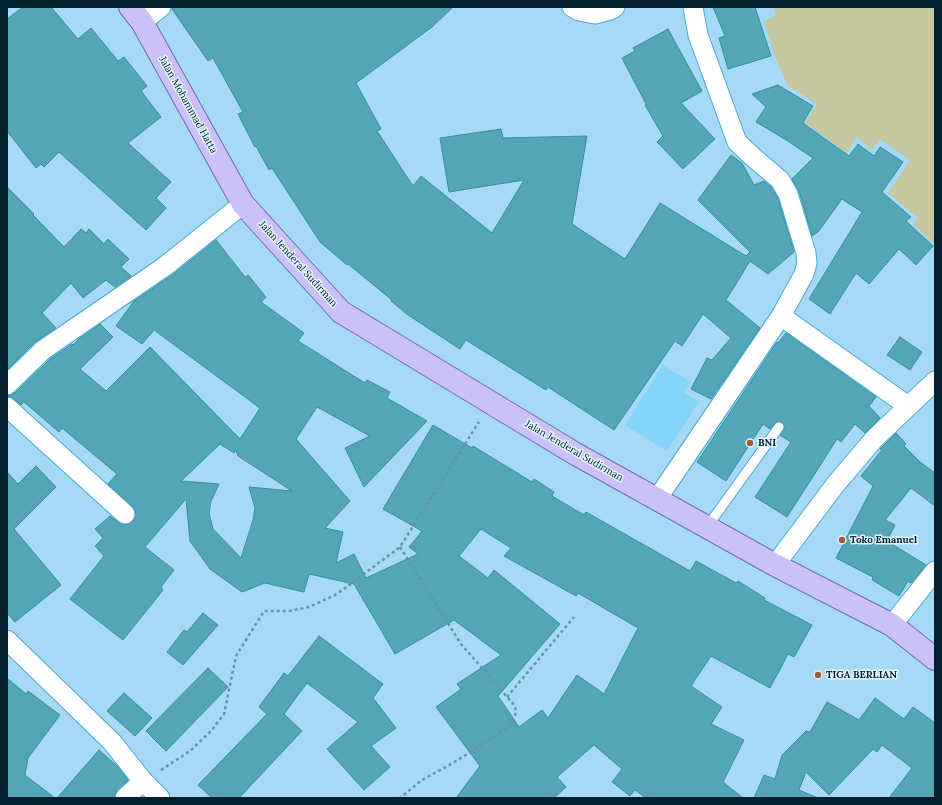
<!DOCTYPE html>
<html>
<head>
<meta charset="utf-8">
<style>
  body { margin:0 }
  #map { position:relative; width:942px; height:805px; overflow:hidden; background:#a5d9f5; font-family:Lora,serif }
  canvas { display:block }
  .frame { position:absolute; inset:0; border:8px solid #011f2c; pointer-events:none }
</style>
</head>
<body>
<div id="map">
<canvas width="942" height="805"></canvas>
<div class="frame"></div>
</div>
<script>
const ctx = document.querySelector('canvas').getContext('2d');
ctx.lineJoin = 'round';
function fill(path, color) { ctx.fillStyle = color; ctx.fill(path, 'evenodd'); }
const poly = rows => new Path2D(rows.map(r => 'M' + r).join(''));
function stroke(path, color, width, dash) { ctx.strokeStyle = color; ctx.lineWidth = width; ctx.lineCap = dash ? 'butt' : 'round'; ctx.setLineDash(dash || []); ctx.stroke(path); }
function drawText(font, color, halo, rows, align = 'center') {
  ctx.font = font + ' Lora,serif'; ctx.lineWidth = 3; ctx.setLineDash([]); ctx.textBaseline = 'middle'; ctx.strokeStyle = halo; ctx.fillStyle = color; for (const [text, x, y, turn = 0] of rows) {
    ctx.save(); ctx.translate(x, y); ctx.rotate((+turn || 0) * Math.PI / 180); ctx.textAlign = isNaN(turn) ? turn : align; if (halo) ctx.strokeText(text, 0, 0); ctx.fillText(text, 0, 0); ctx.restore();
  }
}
const built = poly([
  [663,365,690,382,684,392,699,402,667,451,625,425]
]);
const green = poly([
  [776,7,935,7,935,244,913,224,918,218,888,193,910,160,880,139,871,151,857,136,847,153,805,123,817,104,788,86,775,57,764,21,776,15,774,8]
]);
const building = poly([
  [23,7,51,7,78,39,91,28,118,61,124,57,147,86,141,91,161,117,128,143,171,182,156,198,166,208,146,230,59,152,44,167,41,164,36,168,7,131,7,19,23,7],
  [172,7,453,7,432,27,356,83,381,129,377,131,413,186,421,176,492,233,524,180,449,192,440,138,501,129,503,138,587,136,572,224,625,259,660,203,746,256,750,252,698,200,731,155,742,163,754,185,764,181,771,187,778,198,794,252,768,274,750,261,726,300,760,328,711,399,691,389,707,358,712,360,731,338,703,314,682,346,675,341,614,430,548,387,546,390,466,340,460,349,408,315,391,301,392,300,348,264,347,265,320,242,272,168,269,170,256,146,255,147,238,114,243,112,213,58,208,61,172,9,172,7],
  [713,7,755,7,771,56,728,69,719,38,725,36,713,7],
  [668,29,702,91,681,103,715,139,683,169,657,142,663,136,645,105,646,104,622,58,635,51,633,48,668,29],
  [778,85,813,106,803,123,849,156,858,144,874,156,880,147,903,162,882,192,911,217,906,221,933,246,916,265,899,249,869,284,856,273,830,314,809,299,862,212,842,199,818,232,812,236,799,191,792,179,813,158,788,141,756,122,766,107,752,94,778,85],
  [7,187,34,214,33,215,64,247,81,229,86,233,89,229,104,244,108,239,129,259,121,267,131,276,115,287,106,280,83,298,71,283,42,313,56,328,35,342,7,370,7,187],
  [216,240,245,277,248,275,266,297,261,302,304,333,298,341,365,383,367,380,390,392,387,398,427,421,364,487,345,448,370,436,317,407,296,439,350,501,325,528,343,532,336,563,354,554,366,578,418,554,409,547,422,531,383,509,433,425,472,448,473,446,532,482,534,479,554,492,552,496,584,515,586,512,690,571,696,561,736,583,738,581,765,598,764,600,812,625,794,657,788,654,770,688,711,656,691,686,722,707,711,724,744,740,723,782,743,798,646,798,635,790,630,796,612,782,622,769,594,745,557,777,566,787,554,798,456,798,480,766,436,707,461,689,457,684,501,655,454,620,395,654,354,584,309,574,304,592,265,583,242,592,210,569,190,541,186,499,145,547,174,570,161,587,163,590,123,640,70,599,104,556,95,546,103,538,95,529,110,516,122,525,129,524,133,521,136,517,135,510,132,506,108,484,117,474,62,428,59,432,24,402,21,405,14,399,7,396,15,393,50,359,72,344,73,345,80,338,100,324,113,337,80,369,106,391,150,347,240,439,260,408,154,330,142,344,116,326,134,301,171,276,216,240],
  [220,444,234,453,236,450,238,456,292,491,249,487,255,508,253,520,241,558,213,529,209,513,211,501,219,484,181,481,220,444],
  [481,529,511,548,504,556,576,596,578,593,638,628,604,694,577,675,548,718,542,710,519,727,498,696,560,624,494,570,488,578,459,556,481,529],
  [786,333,876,397,869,406,880,418,865,433,855,424,841,442,837,439,787,517,755,497,791,442,780,435,785,428,782,422,776,422,770,429,763,424,726,481,697,462,777,342,778,343,786,333],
  [900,337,922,352,910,370,887,355,900,337],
  [896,433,906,444,904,446,920,462,935,473,935,506,911,488,885,520,895,525,887,541,926,565,911,583,908,581,899,596,872,580,873,577,836,558,873,486,861,476,882,450,880,449,896,433],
  [36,466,56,487,14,529,61,585,15,622,7,613,7,472,18,484,36,466],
  [203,613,218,625,183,665,167,652,184,630,187,632,203,613],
  [319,636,383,684,373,698,396,728,371,746,390,767,364,790,327,749,358,722,307,683,284,714,302,731,239,798,212,798,198,785,267,714,259,707,284,673,288,676,319,636],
  [208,668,228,687,166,751,146,731,208,668],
  [7,678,26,694,28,691,60,715,28,758,25,775,55,798,7,798,7,678],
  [124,693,152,718,135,736,107,711,124,693],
  [875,698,904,719,913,707,935,723,935,798,889,798,912,768,882,745,877,752,873,749,829,795,806,772,799,790,818,798,754,798,764,775,775,779,782,755,806,731,810,732,827,702,859,720,875,698],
  [99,750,117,766,128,780,117,790,114,798,57,798,99,750]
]);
const path = poly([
  [400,547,461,644,515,706,516,713,509,727,453,763,422,780,400,798],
  [507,697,574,617],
  [161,770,190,751,211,731,224,714,236,656,264,611,289,611,309,607,337,594,400,547,479,422]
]);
const service = poly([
  [707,527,779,427]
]);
const minor = poly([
  [572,7,579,11,595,14,610,10,615,7],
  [142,22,161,7],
  [781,316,908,406],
  [7,385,43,350,164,267,243,204],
  [7,407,125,514],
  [657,499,781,316,804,274,807,263,806,253,788,194,780,180,754,158,737,142,698,35,693,7],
  [775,565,835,485,874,439,935,381],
  [892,625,935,571],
  [7,640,112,742,143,781,160,798],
  [125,798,143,781]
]);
const primary = poly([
  [130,7,142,22,243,204,341,312,574,453,775,565,892,625,935,659]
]);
const markers = [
  [750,443,4,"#a15c30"],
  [842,540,4,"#a15c30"],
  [818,675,4,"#a15c30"]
];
const streetNames = [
  ["Jalan Mohammad Hatta",188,105,61],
  ["Jalan Jenderal Sudirman",298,264,48],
  ["Jalan Jenderal Sudirman",574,451,30]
];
const poiNames = [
  ["BNI",758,443],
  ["Toko Emanuel",850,540],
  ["TIGA BERLIAN",826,675]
];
fill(built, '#84d4fb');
fill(green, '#c4c7a0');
fill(building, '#54a6b5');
stroke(building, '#338f9f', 1);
stroke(service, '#48a8d4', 11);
stroke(minor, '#48a8d4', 21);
stroke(primary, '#6e6daf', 24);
stroke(path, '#6793a9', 2.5, [3, 3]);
stroke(service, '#fff', 9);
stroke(minor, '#fff', 19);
stroke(primary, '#cbc1f9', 22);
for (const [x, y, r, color] of markers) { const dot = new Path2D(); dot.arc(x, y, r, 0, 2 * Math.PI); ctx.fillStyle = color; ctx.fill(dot); stroke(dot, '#e4f5fe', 1.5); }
drawText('10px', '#011f2c', '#e4f5fe', streetNames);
drawText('bold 10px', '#011f2c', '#e4f5fe', poiNames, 'left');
</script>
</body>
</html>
